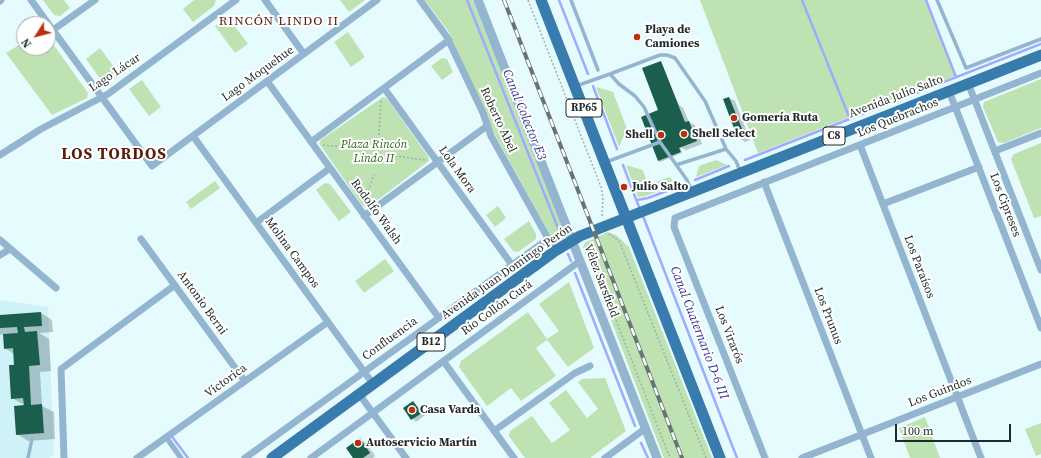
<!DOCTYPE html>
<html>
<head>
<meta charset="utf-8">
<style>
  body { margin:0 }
  #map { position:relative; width:1041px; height:458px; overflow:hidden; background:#e6fbfe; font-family:"Source Serif 4",serif }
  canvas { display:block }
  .north { position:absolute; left:16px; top:16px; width:40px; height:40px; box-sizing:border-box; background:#fff; border:1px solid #a5a9aa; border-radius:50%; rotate:234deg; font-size:11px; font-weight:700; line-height:16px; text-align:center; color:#1f292a }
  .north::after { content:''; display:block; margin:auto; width:14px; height:18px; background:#ba300e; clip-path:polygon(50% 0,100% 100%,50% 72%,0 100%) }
  .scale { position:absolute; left:895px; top:424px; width:116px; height:18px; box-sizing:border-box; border:2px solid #1f292a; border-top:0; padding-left:5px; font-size:12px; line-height:14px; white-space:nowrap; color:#1f292a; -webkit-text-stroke:3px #fff; paint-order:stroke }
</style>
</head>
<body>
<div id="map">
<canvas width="1041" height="458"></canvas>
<div class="north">N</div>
<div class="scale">100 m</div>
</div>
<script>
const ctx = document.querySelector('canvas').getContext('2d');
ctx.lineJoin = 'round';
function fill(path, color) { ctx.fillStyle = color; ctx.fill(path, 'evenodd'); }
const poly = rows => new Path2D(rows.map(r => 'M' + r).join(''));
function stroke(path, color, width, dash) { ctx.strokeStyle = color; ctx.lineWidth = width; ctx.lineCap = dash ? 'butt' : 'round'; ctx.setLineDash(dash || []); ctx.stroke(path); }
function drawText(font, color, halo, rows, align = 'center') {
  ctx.font = font + ' "Source Serif 4",serif'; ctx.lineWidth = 4; ctx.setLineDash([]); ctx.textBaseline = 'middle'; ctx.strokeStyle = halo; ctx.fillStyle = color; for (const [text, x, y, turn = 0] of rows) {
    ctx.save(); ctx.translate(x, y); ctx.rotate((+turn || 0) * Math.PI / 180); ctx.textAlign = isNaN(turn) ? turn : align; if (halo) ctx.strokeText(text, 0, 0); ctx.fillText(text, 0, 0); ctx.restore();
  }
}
const built = poly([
  [0,300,48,307,54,454,49,458,0,458]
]);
const green = poly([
  [43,0,64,0,70,8,60,16,54,15],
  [194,0,216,0,214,6,193,22,183,9],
  [340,0,365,0,349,12],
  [425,0,473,0,566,233,565,238,560,242,557,243,553,240,494,133,449,32],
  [700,0,925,0,955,76,758,153],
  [228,17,248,44,235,53,215,26],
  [348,32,365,57,351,67,334,42],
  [48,37,88,93,87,98,52,115,6,53,24,42,24,48,48,48],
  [100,48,120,75,109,83,103,83,86,59],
  [442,58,447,59,453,72,442,80,431,66],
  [1041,79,1041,128,1004,143,998,142,983,107,984,102],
  [142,80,161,107,149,116,129,89],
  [596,87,613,92,627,129,619,147],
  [383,97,387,99,428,156,429,161,371,205,365,207,361,204,319,143,322,139],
  [1041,143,1041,216,1034,218,1011,159,1014,154],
  [716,160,727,165,696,177,699,166],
  [626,165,643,170,648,185,669,177,677,184,646,196,638,197],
  [215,181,220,188,191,209,186,202],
  [325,183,330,184,351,212,339,221,316,190],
  [498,206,506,218,495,227,486,215],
  [529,221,536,234,536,239,518,252,513,251,504,239],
  [608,232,616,235,629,247,712,458,664,458,583,247,586,242],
  [385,259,394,271,364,293,355,281],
  [569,282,594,348,568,367,547,340,536,348,556,376,521,401,511,388,487,406,459,367,461,361,528,312,547,339,559,331,539,304],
  [605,378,626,431,590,458,525,458,509,436,510,431,532,416,552,443,570,430,549,403,566,390,587,418,598,409,578,382,582,379],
  [925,417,940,458,910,458,899,428],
  [1041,423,1041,454,1036,456,1025,429]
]);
const shadow = poly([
  [661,62,679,105,683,108,689,122,695,125,702,144,686,150,680,147,682,153,660,162,659,161,660,111,643,68],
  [729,98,735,101,750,140,745,142,739,138],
  [41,313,52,320,53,332,39,333,49,339,51,371,40,372,42,406,54,412,55,439,28,441,17,434,26,406,12,398,14,354,5,348,4,334,0,335,0,316],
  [413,402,425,415,416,422,404,408],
  [360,439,366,443,375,456,373,458,354,458]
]);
const stream = poly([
  [467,0,562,238],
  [559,0,588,74],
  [802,0,850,119],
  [926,0,956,77],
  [593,86,617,149],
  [745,160,1041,44],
  [623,165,639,207],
  [695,180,729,166],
  [637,200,648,198,680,186],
  [643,216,737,458],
  [568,254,571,261],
  [575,273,635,426],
  [170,434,188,458],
  [641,443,648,458]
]);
const building = poly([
  [661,61,685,122,689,121,697,141,679,148,681,152,658,161,641,117,658,110,642,68],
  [729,97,745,136,738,139,723,99],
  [41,312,42,326,24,327,25,332,37,331,40,365,29,366,31,405,42,404,44,433,16,435,14,406,24,405,23,398,11,399,9,365,14,365,13,348,4,349,3,334,18,333,17,327,0,328,0,315],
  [413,401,422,413,411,420,403,408],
  [360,438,370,453,363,458,353,458,346,448]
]);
const path = poly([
  [528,0,601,187,603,198,602,217],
  [379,135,381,100],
  [323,145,351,148],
  [395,156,425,160],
  [364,202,374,175],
  [609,234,619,241,624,253,706,458],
  [591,241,592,243,587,246,670,458]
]);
const service = poly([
  [571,0,598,70],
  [937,0,966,68,1041,39],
  [576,86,610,74],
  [606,162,660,142],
  [676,165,726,149],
  [691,190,687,180,660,142,644,107,635,96,619,84,610,74,660,55,667,55,675,58,705,101,726,149,736,161,740,171],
  [28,458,32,439]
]);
const pedestrian = poly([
  [166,437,181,458]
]);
const minor = poly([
  [31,0,152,166,377,0],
  [265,0,304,54],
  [420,0,447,37,483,113,491,136,555,251],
  [0,1,1,0],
  [53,30,95,0],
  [267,81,439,318],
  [968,83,1041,270],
  [384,88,512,265],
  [949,91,1041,328],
  [193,136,373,384],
  [311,142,449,40],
  [860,145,981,458],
  [995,151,1041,133],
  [0,155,41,129,108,94,236,0],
  [764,182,871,458],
  [883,204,979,167],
  [364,216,487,126],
  [256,223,330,168],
  [141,239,244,380],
  [0,240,56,288],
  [0,255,10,249],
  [444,362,514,458],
  [359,394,406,458],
  [494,431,575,373,590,366],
  [64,458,61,369,175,285],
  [137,458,328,322],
  [245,458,548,239],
  [311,458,580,261],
  [605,458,646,428],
  [765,458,674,227,675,218,1041,73],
  [802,458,1041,364]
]);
const tertiary = poly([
  [478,0,657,458]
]);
const primary = poly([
  [541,0,720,458],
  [272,458,555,251,580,236,1041,55]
]);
const rail = poly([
  [504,0,682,458]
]);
const markers = [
  [637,37,4,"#ba300e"],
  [734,118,4,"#ba300e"],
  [684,134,4,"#ba300e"],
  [661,135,4,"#ba300e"],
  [624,187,4,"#ba300e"],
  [412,410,4,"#ba300e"],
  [358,443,4,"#ba300e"]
];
const shields = [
  [584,108,36],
  [834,136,22],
  [431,342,28]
];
const shieldNames = [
  ["RP65",584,108],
  ["C8",834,136],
  ["B12",431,342]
];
const poiNames = [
  ["Playa de",645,30],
  ["Camiones",645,44],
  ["Gomería Ruta",742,118],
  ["Shell Select",692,134],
  ["Shell",653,135,"right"],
  ["Julio Salto",632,187],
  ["Casa Varda",420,410],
  ["Autoservicio Martín",366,443]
];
const streetNames = [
  ["Lago Lácar",115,73,-34],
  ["Lago Moquehue",258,74,-36],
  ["Avenida Julio Salto",896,97,-21],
  ["Los Quebrachos",898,118,-22],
  ["Roberto Abel",498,120,65],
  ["Lola Mora",457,170,54],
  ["Los Cipreses",1005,205,69],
  ["Rodolfo Walsh",376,212,54],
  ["Molina Campos",292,253,54],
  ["Los Paraísos",919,267,69],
  ["Avenida Juan Domingo Perón",507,272,-35],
  ["Vélez Sarsfield",601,281,69],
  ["Antonio Berni",202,303,54],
  ["Río Collón Curá",497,308,-36],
  ["Los Prunus",828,316,69],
  ["Los Virarós",729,335,69],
  ["Confluencia",390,339,-36],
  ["Victorica",226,381,-36],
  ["Los Guindos",940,392,-21]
];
const parkNames = [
  ["Plaza Rincón",374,145],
  ["Lindo II",374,159]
];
const neighbourhoodNames = [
  ["RINCÓN LINDO II",279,22]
];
const waterNames = [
  ["Canal Colector E3",524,115,68],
  ["Canal Cuaternario D-6 III",699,333,69]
];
const districtNames = [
  ["LOS TORDOS",114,155]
];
fill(built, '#cef2f8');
fill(green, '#bee2b2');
fill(shadow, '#0003');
stroke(stream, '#9fabff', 2.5);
fill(building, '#1b5e4d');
stroke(path, '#9fb0b3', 1.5, [2, 2]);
stroke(service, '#93b5d0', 3.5);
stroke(pedestrian, '#93b5d0', 5.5);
stroke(minor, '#93b5d0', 7);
stroke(tertiary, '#93b5d0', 9);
stroke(primary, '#377cad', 11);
stroke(rail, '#667475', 4);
stroke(rail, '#fff', 2.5, [8]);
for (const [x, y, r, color] of markers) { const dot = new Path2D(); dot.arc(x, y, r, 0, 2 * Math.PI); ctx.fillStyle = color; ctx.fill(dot); stroke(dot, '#fff', 1.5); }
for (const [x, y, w] of shields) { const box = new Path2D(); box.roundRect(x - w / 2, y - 9, w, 18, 3); ctx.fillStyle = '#fff'; ctx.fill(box); stroke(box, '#1f292a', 1); }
drawText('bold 11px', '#1f292a', null, shieldNames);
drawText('bold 12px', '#1f292a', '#fff', poiNames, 'left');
drawText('12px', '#1f292a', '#fff', streetNames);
drawText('italic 12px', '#32661b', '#fff', parkNames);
ctx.letterSpacing = '1px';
drawText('13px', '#5d1b0c', '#fff', neighbourhoodNames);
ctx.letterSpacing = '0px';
drawText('italic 13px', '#333491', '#fff', waterNames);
ctx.letterSpacing = '1px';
drawText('bold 16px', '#5d1b0c', '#fff', districtNames);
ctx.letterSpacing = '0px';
</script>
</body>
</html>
